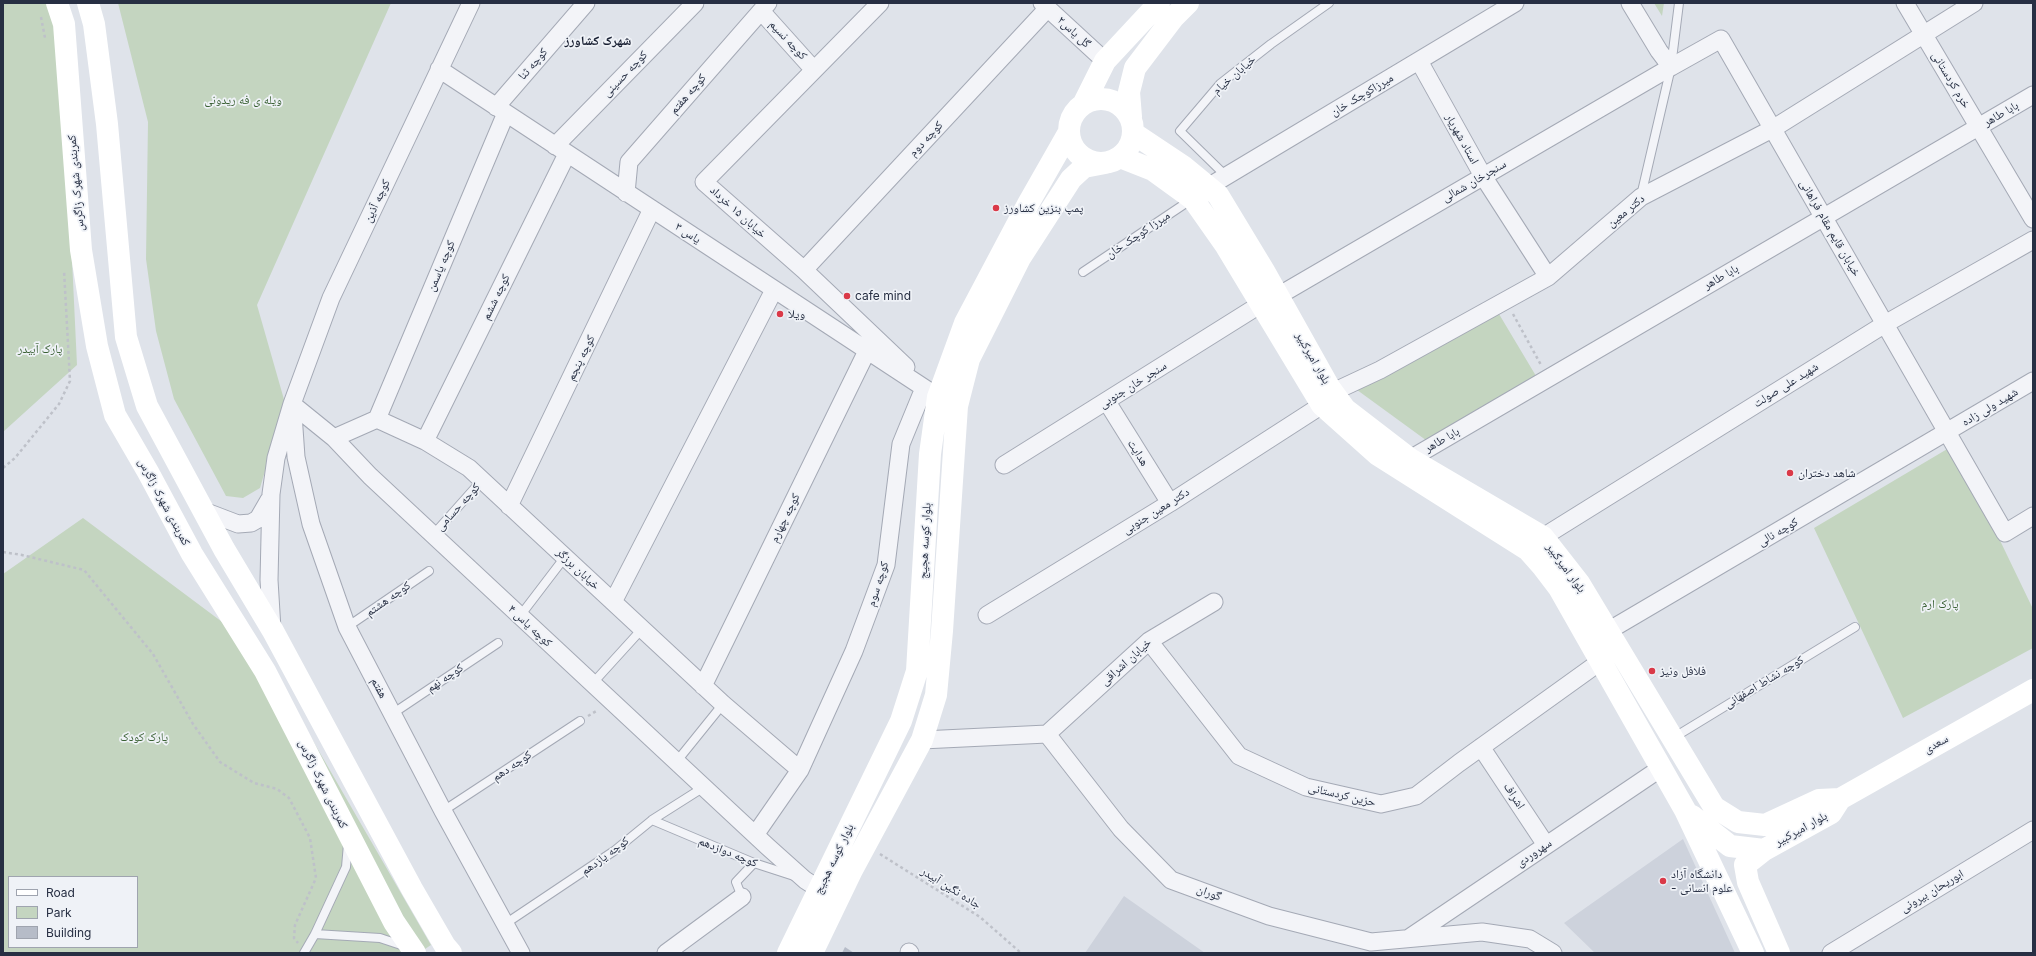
<!DOCTYPE html>
<html>
<head>
<meta charset="utf-8">
<style>
  body { margin:0 }
  #map { position:relative; width:2036px; height:956px; overflow:hidden; background:#dfe3ea; font-family:Inter,sans-serif }
  canvas { display:block }
  .frame { position:absolute; inset:0; border:4px solid #272f43; pointer-events:none }
  .legend { position:absolute; left:8px; top:876px; width:130px; height:72px; box-sizing:border-box; background:#eff2f7; border:1px solid #9fa4af; margin:0; padding:5px 7px; list-style:none; font-size:12px; color:#272f43 }
  .legend li { display:flex; align-items:center; gap:8px; height:20px }
  .legend b { width:20px; border:1px solid #9fa4af }
</style>
</head>
<body>
<div id="map">
<canvas width="2036" height="956"></canvas>
<div class="frame"></div>
<ul class="legend">
<li><b style="height:5px;background:#fff"></b>Road</li>
<li><b style="height:11px;background:#c4d5c0"></b>Park</li>
<li><b style="height:11px;background:#b6bcc8"></b>Building</li>
</ul>
</div>
<script>
const ctx = document.querySelector('canvas').getContext('2d');
ctx.lineJoin = 'round';
function fill(path, color) { ctx.fillStyle = color; ctx.fill(path, 'evenodd'); }
const poly = rows => new Path2D(rows.map(r => 'M' + r).join(''));
function stroke(path, color, width, dash) { ctx.strokeStyle = color; ctx.lineWidth = width; ctx.lineCap = dash ? 'butt' : 'round'; ctx.setLineDash(dash || []); ctx.stroke(path); }
function drawText(font, color, halo, rows, align = 'center') {
  ctx.font = font + ' Inter,"Noto Naskh Arabic",sans-serif'; ctx.lineWidth = 3.5; ctx.setLineDash([]); ctx.textBaseline = 'middle'; ctx.strokeStyle = halo; ctx.fillStyle = color; for (const [text, x, y, turn = 0] of rows) {
    ctx.save(); ctx.translate(x, y); ctx.rotate((+turn || 0) * Math.PI / 180); ctx.textAlign = isNaN(turn) ? turn : align; if (halo) ctx.strokeText(text, 0, 0); ctx.fillText(text, 0, 0); ctx.restore();
  }
}
const built = poly([
  [1683,839,1735,953,1595,953,1564,923],
  [1124,896,1205,953,1085,953]
]);
const green = poly([
  [3,3,53,3,61,28,77,365,3,432],
  [118,3,391,3,257,305,285,403,260,488,243,498,226,496,174,399,156,331,146,259,148,122],
  [1654,3,1664,3,1662,16],
  [1496,309,1542,386,1434,446,1353,387],
  [1954,445,2033,609,2033,648,1903,718,1814,528],
  [83,518,261,651,431,945,419,953,3,953,3,574],
  [9,877,137,877,137,947,9,947]
]);
const building = poly([
  [845,947,854,953,842,953]
]);
const path = poly([
  [41,17,45,38],
  [1513,314,1541,365],
  [3,468,15,458,59,404,70,381,64,270],
  [3,552,22,555,84,570,153,654,193,724,220,762,254,783,277,789,289,798,310,838,316,878,295,925,294,938,298,943],
  [588,716,598,710],
  [880,854,980,917,1021,953]
]);
const lane = poly([
  [1227,177,1180,131,1220,84,1271,44,1329,3],
  [1641,196,1671,67,1679,3],
  [1083,272,1192,199],
  [433,535,482,480],
  [520,616,565,557],
  [347,627,429,571],
  [592,684,642,629],
  [392,714,498,643],
  [1673,738,1855,627],
  [677,761,723,704],
  [443,811,580,721],
  [652,820,754,863,794,876],
  [742,897,736,882,754,863],
  [505,924,614,851,652,820,704,787],
  [315,934,380,938,404,946],
  [304,953,315,934,346,867,348,844]
]);
const street = poly([
  [880,3,704,182,804,270,906,367],
  [1042,3,1105,61],
  [1630,3,1659,51,1671,67,1721,39,2005,533,2033,516],
  [1905,3,2033,219],
  [761,11,814,70],
  [1419,61,1483,176,1548,277],
  [439,69,938,397],
  [496,107,586,3],
  [555,146,695,3],
  [1208,187,1515,3],
  [626,193,629,162,768,3],
  [804,270,1048,8],
  [1278,296,1671,67],
  [1333,392,1380,370,1548,277,1641,197,1774,128,1974,3],
  [1107,402,1170,503],
  [292,404,334,438,370,476,768,847,805,880,819,889],
  [293,414,296,457,311,524,347,627,443,811,521,953],
  [377,419,506,113],
  [334,438,377,419,425,441,469,468,723,704,800,770],
  [425,441,567,154],
  [1410,459,2033,95],
  [1004,465,1261,304],
  [509,506,652,209],
  [204,511,238,524,251,523,258,519,269,500],
  [1543,537,1885,324,2033,240],
  [613,602,774,290],
  [987,615,1170,503,1322,405],
  [272,629,269,580,271,494,276,458,292,404,331,298,471,3],
  [1608,631,2033,381],
  [1149,641,1239,756,1306,787,1381,804,1416,796,1459,763,1601,661],
  [703,686,867,351],
  [1047,734,1149,641,1214,602],
  [922,740,1047,734,1121,829,1171,880,1269,916,1371,942,1482,932,1530,939,1553,953],
  [1481,747,1546,845],
  [755,835,800,770,854,651,886,565,901,444,924,388],
  [1409,938,1661,768],
  [909,952,910,953],
  [666,953,742,897],
  [1831,953,2033,830]
]);
const secondary = poly([
  [57,3,64,24,81,250,97,346,115,415,148,472,192,554,265,671,394,922,415,953],
  [88,3,94,24,107,124,126,337,147,406,224,549,273,631,412,889,445,946,451,953],
  '1069 131a32 32 0 1 1 64 0a32 32 0 1 1-64 0Z',
  [1084,103,1105,61,1159,3],
  [1131,117,1129,92,1135,68,1173,18,1188,3],
  [1133,133,1184,167,1218,195,1264,271,1329,387,1345,409,1410,459,1543,537,1579,583,1714,807,1738,822,1765,825,1819,800,1840,799,2033,690],
  [1120,157,1153,170,1193,199,1226,246,1322,405,1378,455,1528,550,1543,567,1559,588,1685,810,1753,953],
  [1692,816,1730,846,1764,850],
  [788,953,901,721,917,671,930,454,938,397,965,323,1028,204,1069,132],
  [812,953,852,870,922,740,936,695,942,631,957,406,969,359,1020,258,1071,179,1084,167,1105,163],
  [1779,953,1748,882,1745,865,1764,850,1831,813,1840,799]
]);
const markers = [
  [996,208,4,"#da3948"],
  [847,296,4,"#da3948"],
  [780,314,4,"#da3948"],
  [1790,473,4,"#da3948"],
  [1652,671,4,"#da3948"],
  [1663,881,4,"#da3948"]
];
const streetNames = [
  ["گل یاس۲",1074,32,43],
  ["کوچه نسیم",788,40,47],
  ["کوچه ثنا",533,64,-49],
  ["کوچه حسینی",625,74,-46],
  ["خیابان خیام",1234,75,-41],
  ["خرم کردستانی",1951,80,59],
  ["کوچه هفتم",688,94,-49],
  ["میرزاکوچک خان",1362,95,-31],
  ["بابا طاهر",2001,114,-30],
  ["کوچه دوم",926,139,-47],
  ["استاد شهریار",1462,139,61],
  ["سنجرخان شمالی",1474,181,-30],
  ["کمربندی شهرک زاگرس",76,183,-95],
  ["کوچه آذین",377,201,-65],
  ["دکتر معین",1626,211,-39],
  ["خیابان ۱۵ خرداد",738,212,42],
  ["خیابان قایم مقام فراهانی",1830,228,60],
  ["یاس ۳",688,233,33],
  ["میرزا کوچک خان",1138,235,-34],
  ["کوچه یاسمن",441,266,-67],
  ["بابا طاهر",1721,277,-30],
  ["کوچه ششم",496,297,-64],
  ["کوچه پنجم",581,358,-64],
  ["بلوار امیرکبیر",1313,358,60],
  ["سنجر خان جنوبی",1133,385,-32],
  ["شهید علی صولت",1786,385,-32],
  ["شهید ولی زاده",1990,407,-31],
  ["بابا طاهر",1442,440,-30],
  ["هدایت",1138,453,58],
  ["کمربندی شهرک زاگرس",164,502,62],
  ["کوچه حسامی",458,507,-48],
  ["دکتر معین جنوبی",1156,511,-32],
  ["کوچه چهارم",785,518,-64],
  ["کوچه نالی",1778,532,-30],
  ["بلوار کوسه هجیج",925,541,-87],
  ["بلوار امیرکبیر",1566,568,54],
  ["خیابان برزگر",578,569,43],
  ["کوچه سوم",878,584,-72],
  ["کوچه هشتم",388,599,-35],
  ["کوچه یاس ۴",530,626,43],
  ["خیابان اشراقی",1126,662,-42],
  ["کوچه نهم",445,678,-34],
  ["کوچه نشاط اصفهانی",1764,682,-31],
  ["هفتم",379,688,62],
  ["سعدی",1936,744,-29],
  ["کوچه دهم",512,766,-34],
  ["کمربندی شهرک زاگرس",323,784,64],
  ["حزین کردستانی",1342,795,13],
  ["اشراف",1514,796,57],
  ["بلوار امیرکبیر",1801,829,-29],
  ["کوچه دوازدهم",728,852,22],
  ["سهروردی",1534,853,-34],
  ["کوچه یازدهم",605,856,-36],
  ["بلوار کوسه هجیج",834,859,-64],
  ["جاده نگین آبیدر",951,888,32],
  ["ابوریحان بیرونی",1932,891,-31],
  ["گوران",1209,893,20]
];
const parkNames = [
  ["ویله ی فه ریدونی",243,100],
  ["پارک آبیدر",40,349],
  ["پارک ارم",1940,604],
  ["پارک کودک",144,737]
];
const poiNames = [
  ["پمپ بنزین کشاورز",1004,208],
  ["cafe mind",855,296],
  ["ویلا",788,314],
  ["شاهد دختران",1798,473],
  ["فلافل ونیز",1660,671],
  ["دانشگاه آزاد",1671,874],
  ["- علوم انسانی",1671,888]
];
const neighbourhoodNames = [
  ["شهرک کشاورز",598,41]
];
fill(built, '#cdd2dc');
fill(green, '#c4d5c0');
fill(building, '#b6bcc8');
stroke(lane, '#a4a9b5', 10);
stroke(street, '#a4a9b5', 19);
stroke(path, '#bec1c9', 2.5, [3, 3]);
stroke(lane, '#f3f4f8', 8);
stroke(street, '#f3f4f8', 17);
stroke(secondary, '#fff', 22);
for (const [x, y, r, color] of markers) { const dot = new Path2D(); dot.arc(x, y, r, 0, 2 * Math.PI); ctx.fillStyle = color; ctx.fill(dot); stroke(dot, '#eff2f7', 1.5); }
drawText('12px', '#272f43', '#eff2f7', streetNames);
drawText('12px', '#396033', '#eff2f7', parkNames);
drawText('12px', '#272f43', '#eff2f7', poiNames, 'left');
drawText('bold 13px', '#192033', '#eff2f7', neighbourhoodNames);
</script>
</body>
</html>
